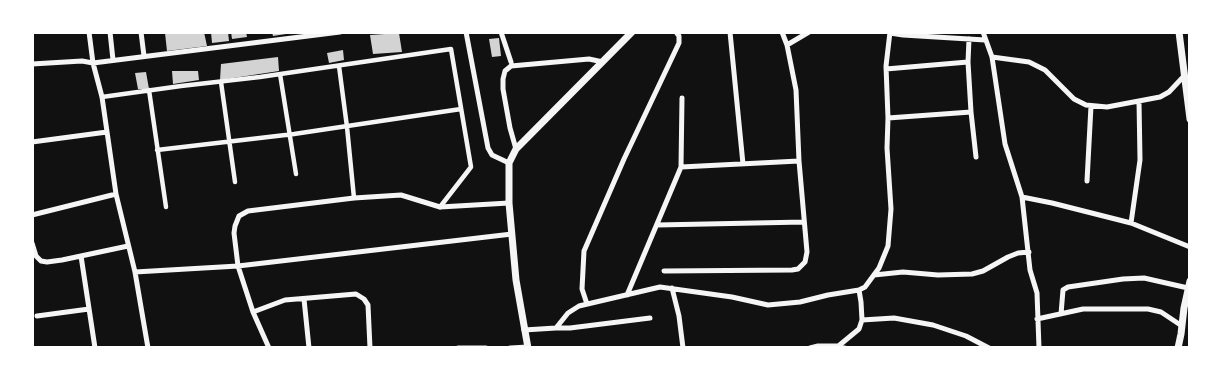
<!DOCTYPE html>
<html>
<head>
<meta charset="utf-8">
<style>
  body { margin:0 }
  #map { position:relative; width:1222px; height:380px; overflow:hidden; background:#111; font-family:"Archivo Narrow",sans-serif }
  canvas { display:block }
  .frame { position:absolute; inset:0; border:34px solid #fff; pointer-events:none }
</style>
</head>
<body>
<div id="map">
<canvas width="1222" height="380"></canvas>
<div class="frame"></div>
</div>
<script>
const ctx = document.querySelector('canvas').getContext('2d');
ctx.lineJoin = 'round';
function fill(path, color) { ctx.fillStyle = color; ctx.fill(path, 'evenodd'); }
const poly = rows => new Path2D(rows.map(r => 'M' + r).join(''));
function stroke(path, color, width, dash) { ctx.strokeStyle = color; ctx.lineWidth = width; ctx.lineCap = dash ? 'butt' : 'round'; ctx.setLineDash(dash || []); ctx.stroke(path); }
const building = poly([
  [204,32,207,46,167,51,165,33],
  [211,32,228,32,229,41,212,43],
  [231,32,246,32,247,37,232,39],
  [272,32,286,32,286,34,273,36],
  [399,33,402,52,373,54,370,35],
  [499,38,501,56,492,57,489,39],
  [343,50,344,60,329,63,327,53],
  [278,57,279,71,220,80,221,64],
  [172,71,198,71,199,80,173,84],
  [146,72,149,89,138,89,135,73]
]);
const pedestrian = poly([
  [339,66,347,127,354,198],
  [280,74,296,174],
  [221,82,235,182],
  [149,90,166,207],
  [102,97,181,86,260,77,451,49,471,167,440,207],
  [157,150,294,134,461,109]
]);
const minor = poly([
  [89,32,93,63,102,97,116,194,135,272,148,348],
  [110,32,113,60],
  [141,32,144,56],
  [466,32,488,148,492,155,509,163],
  [501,32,511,62],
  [730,32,743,164],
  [782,32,787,45],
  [983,32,992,57,1005,144,1022,197,1052,203,1131,223,1190,247],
  [890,33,903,35,985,40],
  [969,39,968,62,971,112,976,157],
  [992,57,1029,62,1045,70,1074,99,1086,105,1107,107,1160,97,1169,92,1184,76],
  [32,64,82,61,93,63,340,32],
  [886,69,968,62],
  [888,118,971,112],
  [32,142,107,132],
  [516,149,510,128,503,89,503,79,505,71,511,66,589,59,603,62],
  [681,167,799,161],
  [1087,181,1091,106],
  [1022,197,1030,270,1037,293,1039,348],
  [32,215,116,194],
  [1131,223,1140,160,1139,101],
  [657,225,804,222],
  [32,243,36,256,41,261,47,262,62,260,128,246],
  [81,256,95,348],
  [664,271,792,270,798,269,805,262,807,252,799,161,796,90,787,45,809,32],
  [135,272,238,266,512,234],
  [874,275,903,272,938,275,972,274,983,271,1008,257,1018,253,1029,252],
  [672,288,679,316,683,348],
  [859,290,861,302,862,320],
  [627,295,681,167,682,98],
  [304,299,309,348],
  [587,304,582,289,584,251,624,159,679,43,679,36,676,32],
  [253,312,285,300,356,294,364,299,368,305,370,348],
  [1061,314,1063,290,1068,287,1123,279,1144,278,1188,288],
  [37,316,89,309],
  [1037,319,1083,309,1148,309,1161,312,1182,326],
  [556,328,570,328,650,318],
  [524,330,556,328,568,313,579,306,660,287,732,297,768,305,800,302,828,295,859,290,865,287,879,268,888,246,891,209,887,148,888,118,886,66,890,32],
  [269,348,253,312,238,266,234,233,235,226,239,216,248,211,354,198,401,195,440,207,509,203],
  [458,348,486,348],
  [510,348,528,347],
  [810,348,818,346,839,346,845,348],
  [836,348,859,329,862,320,894,318,933,325,966,336,989,348]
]);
const tertiary = poly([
  [1179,32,1190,119],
  [528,348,516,280,509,203,509,163,516,149,632,32],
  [1178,348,1181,334,1184,308,1190,281]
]);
fill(building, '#d3d3d3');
stroke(pedestrian, '#f5f5f5', 4.5);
stroke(minor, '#f5f5f5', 5);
stroke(tertiary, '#f5f5f5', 7);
</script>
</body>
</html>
